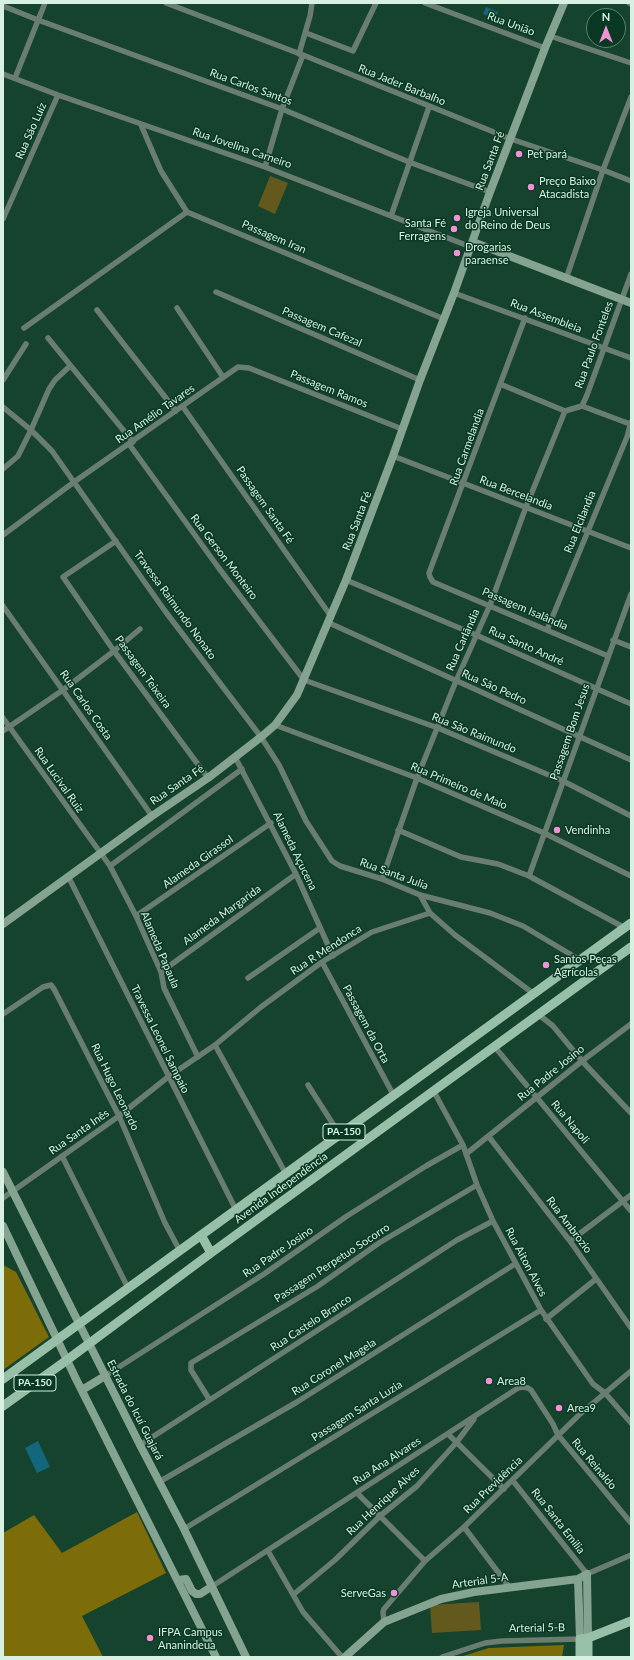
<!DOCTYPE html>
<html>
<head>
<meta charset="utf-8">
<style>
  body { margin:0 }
  #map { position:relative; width:634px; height:1660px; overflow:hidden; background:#16432d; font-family:Lato,sans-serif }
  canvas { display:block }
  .frame { position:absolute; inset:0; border:4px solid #d8f0e1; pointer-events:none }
  .north { position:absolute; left:586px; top:8px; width:40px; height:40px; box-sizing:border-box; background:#093923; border:1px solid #5c826f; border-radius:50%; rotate:0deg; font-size:11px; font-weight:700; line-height:16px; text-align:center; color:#d8f0e1 }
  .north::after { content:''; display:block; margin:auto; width:14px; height:18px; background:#f391d6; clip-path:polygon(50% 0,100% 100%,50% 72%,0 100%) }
</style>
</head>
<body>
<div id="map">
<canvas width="634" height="1660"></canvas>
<div class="frame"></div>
<div class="north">N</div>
</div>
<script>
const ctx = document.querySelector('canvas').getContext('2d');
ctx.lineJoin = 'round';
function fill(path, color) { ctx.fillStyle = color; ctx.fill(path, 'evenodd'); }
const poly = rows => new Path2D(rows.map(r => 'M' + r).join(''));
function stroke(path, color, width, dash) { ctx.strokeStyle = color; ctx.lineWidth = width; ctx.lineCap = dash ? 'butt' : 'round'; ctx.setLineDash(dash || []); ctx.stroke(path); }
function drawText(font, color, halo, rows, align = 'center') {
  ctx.font = font + ' Lato,sans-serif'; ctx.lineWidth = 3; ctx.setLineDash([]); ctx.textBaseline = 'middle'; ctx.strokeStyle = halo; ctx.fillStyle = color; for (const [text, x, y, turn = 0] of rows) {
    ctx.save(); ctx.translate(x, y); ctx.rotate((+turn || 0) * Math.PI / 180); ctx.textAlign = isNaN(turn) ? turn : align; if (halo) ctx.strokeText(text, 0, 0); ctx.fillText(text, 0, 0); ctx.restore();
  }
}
const green = poly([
  [270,176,288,183,275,214,258,206],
  [479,1602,481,1630,432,1633,430,1605]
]);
const forest = poly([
  [3,1265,16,1272,49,1337,3,1370],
  [137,1512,166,1573,82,1616,103,1657,3,1657,3,1533,34,1515,62,1553],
  [564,1645,562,1657,460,1657,489,1648]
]);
const water = poly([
  [486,7,498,12,495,18,483,14],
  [38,1441,50,1467,37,1473,25,1448]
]);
const street = poly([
  [166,3,303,55,511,139,603,170,631,181],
  [425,3,545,48],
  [629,3,631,4],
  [3,6,38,20,282,109,409,162,490,192],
  [306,33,353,51,376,3],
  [550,36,631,63],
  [299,54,310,16,312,3],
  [3,74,58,95,265,167,471,247],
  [15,78,45,3],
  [141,125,161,171,187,212,444,319],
  [265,167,282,109,303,55],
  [391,216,429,107],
  [3,219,58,95],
  [566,279,603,170,631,97],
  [216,292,420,380],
  [454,293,631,358],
  [177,308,223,377],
  [97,310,176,411],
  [525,318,429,573,430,577,433,582,608,656],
  [24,328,187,212],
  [48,338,133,442],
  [3,380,26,344],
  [500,384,565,411],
  [582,406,630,424],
  [3,407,31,430,52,451,165,611,261,737,279,765,306,821,332,861,340,866,382,879,420,895,490,913,523,926,580,960],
  [183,407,330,615],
  [565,411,582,406,587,395,631,274],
  [129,444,218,567,304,680,438,728,563,781,631,816],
  [393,456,631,548],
  [3,469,18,456,31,430,49,389,55,380,70,366],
  [3,535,74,482,238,367,249,368,402,429],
  [116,541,63,577,114,651,208,778],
  [346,580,476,635,631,704],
  [3,606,152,816],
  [327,622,631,760],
  [547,630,627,437,631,422],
  [613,640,631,647],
  [3,718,110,866,136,916,161,972,164,988,198,1057],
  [275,725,417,778,544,833,631,876],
  [3,731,63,690,114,651,140,629],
  [235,757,296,874,333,956],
  [398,830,461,857,498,864,529,876,625,928],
  [110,866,242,769],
  [68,876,236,1210],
  [529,876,631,594],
  [382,879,417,778,456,681,490,605,526,507,565,411],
  [420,895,430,913,455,935,534,994],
  [136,916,271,823],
  [322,962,394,1096],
  [161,972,296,874],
  [248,978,320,928],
  [3,1014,43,987,51,985,54,989,119,1116,165,1223,180,1251],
  [538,1014,553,1026,582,1061,631,1113],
  [215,1045,286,1174],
  [494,1046,631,1211],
  [308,1085,340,1135],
  [433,1090,463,1145,477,1185,493,1221,541,1310,593,1384,605,1393,631,1423],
  [489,1137,570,1241,631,1328],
  [466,1154,582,1061,631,1024],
  [62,1156,128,1288],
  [3,1198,119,1116,168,1077,215,1045,261,1007,322,962,372,932,430,913],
  [570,1241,631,1195],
  [546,1319,596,1279],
  [105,1376,264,1274,347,1216,426,1166,463,1145],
  [209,1399,191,1370,191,1363,318,1286,379,1243,477,1185],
  [448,1434,504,1489],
  [140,1445,420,1264,457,1240,493,1221],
  [513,1481,587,1574,631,1555],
  [159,1482,297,1402,515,1264],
  [357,1493,425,1561],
  [464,1527,510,1588],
  [184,1529,541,1310],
  [268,1551,303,1612,342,1657],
  [211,1587,518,1388,523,1387,528,1388,531,1390,553,1424,558,1435,631,1523],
  [294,1594,335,1560,380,1516,417,1486,456,1443,474,1419],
  [384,1622,383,1612,384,1609,425,1561,464,1527,579,1415,631,1371],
  [442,1657,485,1643,502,1641,580,1639]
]);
const secondary = poly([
  [473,242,631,303],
  [3,924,152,816,208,778,261,737,275,725,297,695,346,580,393,456,420,380,454,293,490,192,545,48,564,3],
  [3,1172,140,1445,184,1529,246,1657],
  [3,1226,76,1379,216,1657],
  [82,1390,105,1376],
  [578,1579,580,1639],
  [178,1580,186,1579,192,1591,196,1594,200,1594,211,1587],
  [345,1657,384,1622,441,1599,474,1592,578,1579,587,1574,588,1638]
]);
const primary = poly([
  [201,1235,211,1253],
  [3,1379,631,923],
  [3,1406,67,1360,211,1253,631,947],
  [588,1638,588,1657],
  [580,1657,580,1639,588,1638,631,1621]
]);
const markers = [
  [519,154,4,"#f391d6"],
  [531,187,4,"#f391d6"],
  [457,218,4,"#f391d6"],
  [454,229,4,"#f391d6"],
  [457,253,4,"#f391d6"],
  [557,830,4,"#f391d6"],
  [546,965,4,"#f391d6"],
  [489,1381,4,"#f391d6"],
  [559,1408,4,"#f391d6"],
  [394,1593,4,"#f391d6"],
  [150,1638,4,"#f391d6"]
];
const shields = [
  [344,1132,42],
  [35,1383,42]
];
const shieldNames = [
  ["PA-150",344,1132],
  ["PA-150",35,1383]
];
const streetNames = [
  ["Rua União",511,24,20],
  ["Rua Jader Barbalho",402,85,22],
  ["Rua Carlos Santos",251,87,20],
  ["Rua São Luíz",31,131,-66],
  ["Rua Jovelina Carneiro",242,148,19],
  ["Rua Santa Fé",490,161,-69],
  ["Passagem Iran",274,237,23],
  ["Rua Assembleia",546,316,21],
  ["Passagem Cafezal",322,327,23],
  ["Rua Paulo Fonteles",594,345,-70],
  ["Passagem Ramos",329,389,22],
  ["Rua Amélio Tavares",155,414,-35],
  ["Rua Carmelandia",467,447,-70],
  ["Rua Bercelandia",516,493,21],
  ["Passagem Santa Fé",265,505,55],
  ["Rua Santa Fé",357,521,-69],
  ["Rua Elcilandia",580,522,-68],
  ["Rua Gerson Monteiro",224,557,53],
  ["Travessa Raimundo Nonato",175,605,54],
  ["Passagem Isalândia",525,609,23],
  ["Rua Carlândia",463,640,-66],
  ["Rua Santo André",526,646,24],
  ["Passagem Teixeira",143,672,54],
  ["Rua São Pedro",494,687,24],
  ["Rua Carlos Costa",86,705,55],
  ["Passagem Bom Jesus",570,732,-71],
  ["Rua São Raimundo",474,733,22],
  ["Rua Lucival Ruiz",59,780,55],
  ["Rua Santa Fé",177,785,-34],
  ["Rua Primeiro de Maio",459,786,23],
  ["Alameda Açucena",295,851,64],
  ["Alameda Girassol",198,862,-35],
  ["Rua Santa Julia",394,874,20],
  ["Alameda Margarida",222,915,-36],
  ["Alameda Papaula",160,950,67],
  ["Rua R Mendonca",326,950,-33],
  ["Passagem da Orta",366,1024,62],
  ["Travessa Leonel Sampaio",160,1039,64],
  ["Rua Padre Josino",551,1073,-39],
  ["Rua Hugo Leonardo",115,1087,64],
  ["Rua Napoli",570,1122,50],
  ["Rua Santa Inês",79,1132,-35],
  ["Avenida Independência",281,1188,-36],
  ["Rua Ambrozio",569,1225,53],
  ["Rua Padre Josino",278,1252,-34],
  ["Rua Aiton Alves",526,1262,62],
  ["Passagem Perpetuo Socorro",332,1263,-33],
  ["Rua Castelo Branco",311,1323,-33],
  ["Rua Coronel Magela",334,1367,-32],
  ["Estrada do Icuí Guajará",135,1410,63],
  ["Passagem Santa Luzia",357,1411,-32],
  ["Rua Ana Alvares",387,1461,-33],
  ["Rua Reinaldo",594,1464,50],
  ["Rua Previdência",493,1485,-44],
  ["Rua Henrique Alves",383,1501,-43],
  ["Rua Santa Emilia",558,1521,52],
  ["Arterial 5-A",480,1581,-8],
  ["Arterial 5-B",537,1628,-1]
];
const poiNames = [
  ["Pet pará",527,154],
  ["Preço Baixo",539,181],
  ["Atacadista",539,194],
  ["Igreja Universal",465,212],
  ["do Reino de Deus",465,225],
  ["Santa Fé",446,223,"right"],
  ["Ferragens",446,236,"right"],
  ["Drogarias",465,247],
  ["paraense",465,260],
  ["Vendinha",565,830],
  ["Santos Peças",554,959],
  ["Agrícolas",554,972],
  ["Area8",497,1381],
  ["Area9",567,1408],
  ["ServeGas",386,1593,"right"],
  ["IFPA Campus",158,1632],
  ["Ananindeua",158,1645]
];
fill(green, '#63591d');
fill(forest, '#7d6d0a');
fill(water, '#13677c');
stroke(street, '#6a7d71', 5.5);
stroke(secondary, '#84a390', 8);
stroke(primary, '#98bfa8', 9);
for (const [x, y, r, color] of markers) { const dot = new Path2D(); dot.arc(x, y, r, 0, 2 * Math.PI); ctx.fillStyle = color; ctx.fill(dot); stroke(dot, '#093923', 1.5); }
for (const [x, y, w] of shields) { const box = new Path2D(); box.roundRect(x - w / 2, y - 8, w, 16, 3); ctx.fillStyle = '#093923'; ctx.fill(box); stroke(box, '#d8f0e1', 1); }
drawText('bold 10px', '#d8f0e1', null, shieldNames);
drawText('11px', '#d8f0e1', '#093923', streetNames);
drawText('11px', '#d8f0e1', '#093923', poiNames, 'left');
</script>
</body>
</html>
